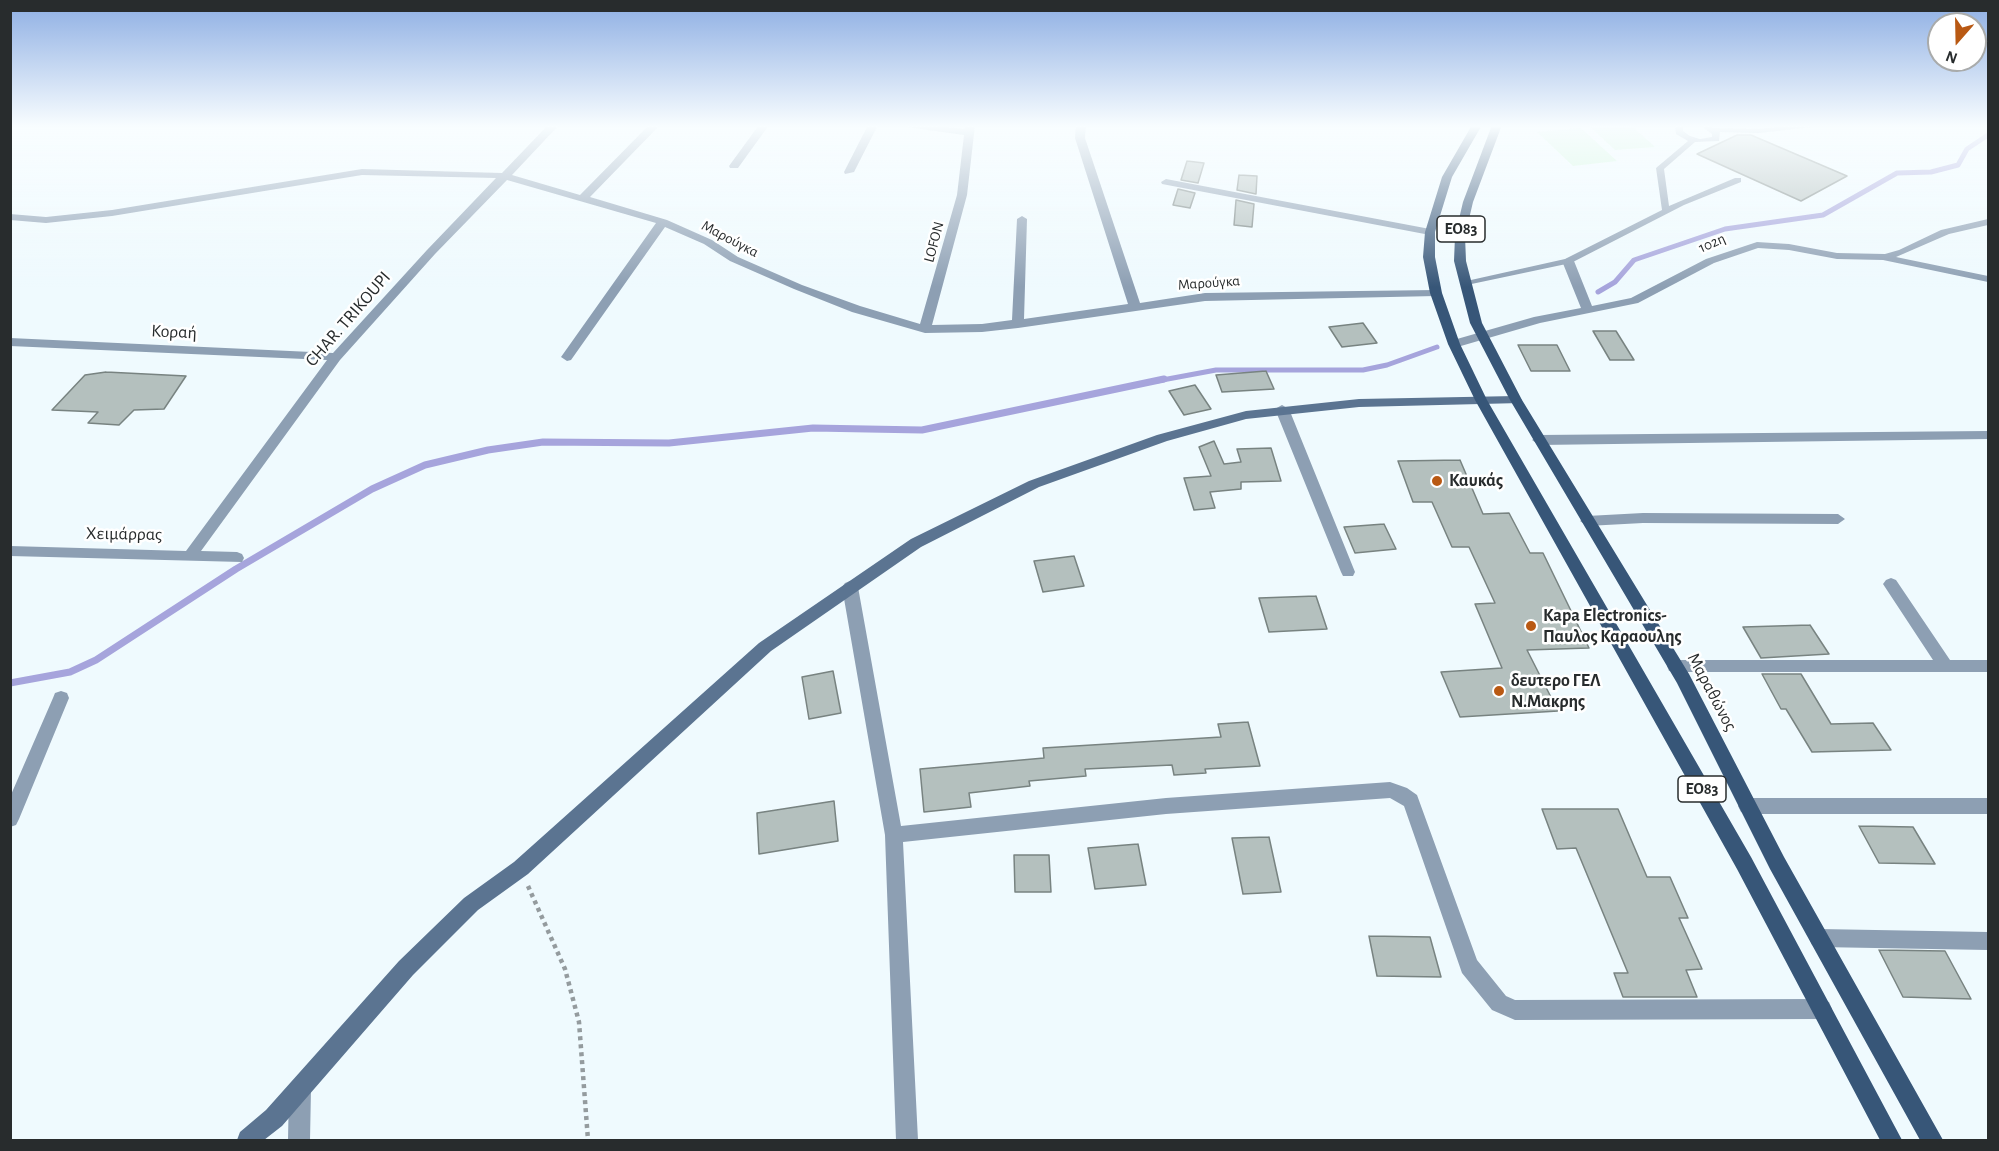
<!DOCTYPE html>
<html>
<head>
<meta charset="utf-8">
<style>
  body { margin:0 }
  #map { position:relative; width:1999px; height:1151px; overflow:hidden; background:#effafe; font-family:"Alegreya Sans",sans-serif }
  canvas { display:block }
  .frame { position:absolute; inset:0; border:12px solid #282c2d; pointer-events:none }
  .north { position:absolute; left:1927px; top:12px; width:60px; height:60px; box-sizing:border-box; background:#fff; border:2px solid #a9abab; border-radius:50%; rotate:200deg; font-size:16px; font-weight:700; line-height:24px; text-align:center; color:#282c2d }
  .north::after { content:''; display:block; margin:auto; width:21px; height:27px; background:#b95913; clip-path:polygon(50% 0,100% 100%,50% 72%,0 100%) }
</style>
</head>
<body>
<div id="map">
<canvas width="1999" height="1151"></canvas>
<div class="frame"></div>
<div class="north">N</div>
</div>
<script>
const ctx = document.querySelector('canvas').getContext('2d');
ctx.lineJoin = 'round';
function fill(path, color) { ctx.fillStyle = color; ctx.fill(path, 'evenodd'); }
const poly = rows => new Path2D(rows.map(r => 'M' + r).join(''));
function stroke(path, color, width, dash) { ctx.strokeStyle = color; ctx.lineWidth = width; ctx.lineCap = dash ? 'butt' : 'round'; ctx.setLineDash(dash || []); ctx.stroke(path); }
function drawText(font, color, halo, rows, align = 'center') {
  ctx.font = font + ' "Alegreya Sans",sans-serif'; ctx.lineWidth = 5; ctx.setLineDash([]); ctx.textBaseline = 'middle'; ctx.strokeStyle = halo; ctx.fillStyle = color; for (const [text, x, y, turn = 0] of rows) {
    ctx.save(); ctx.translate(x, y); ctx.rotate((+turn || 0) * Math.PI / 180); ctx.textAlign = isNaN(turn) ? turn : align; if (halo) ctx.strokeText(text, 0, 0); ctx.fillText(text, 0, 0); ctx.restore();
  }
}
const green = poly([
  [1588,125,1631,125,1655,147,1615,150],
  [1581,128,1617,161,1573,166,1537,132]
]);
const streamFar1 = poly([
  [1598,292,1615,282,1634,260,1725,229,1823,215,1897,173,1931,172,1958,165,1967,149,1988,135],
  [1157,381,1216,370,1363,370,1387,365,1437,347]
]);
const stream = poly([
  [10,683,70,672,96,660,236,569,372,489,425,465,488,450,543,442,669,443,813,428,922,430,1164,379]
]);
const building = poly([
  [1737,135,1751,135,1847,176,1801,201,1697,154,1737,135],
  [1187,161,1204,163,1198,183,1181,180,1187,161],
  [1239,175,1257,176,1256,194,1237,190,1239,175],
  [1178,189,1195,193,1190,208,1173,205,1178,189],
  [1236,200,1254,204,1252,227,1234,225,1236,200],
  [1363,323,1377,343,1342,347,1329,327,1363,323],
  [1593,331,1616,331,1634,360,1610,360,1593,331],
  [1518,345,1557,345,1570,371,1531,371,1518,345],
  [1266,371,1274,389,1222,392,1216,375,1266,371],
  [106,372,186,376,164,409,134,410,119,425,88,423,98,412,52,410,85,375,106,372],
  [1195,385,1211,409,1184,415,1169,391,1195,385],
  [1214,441,1224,464,1241,462,1237,449,1271,448,1281,481,1241,482,1241,489,1210,492,1215,508,1194,510,1184,478,1211,476,1199,447,1214,441],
  [1460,460,1483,514,1509,513,1530,553,1543,553,1589,648,1527,650,1558,711,1460,717,1441,672,1502,668,1475,604,1495,603,1469,547,1452,547,1432,502,1413,502,1398,461,1460,460],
  [1384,524,1396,549,1355,553,1344,527,1384,524],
  [1074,556,1084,586,1043,592,1034,561,1074,556],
  [1316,596,1327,629,1269,632,1259,598,1316,596],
  [1810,625,1829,654,1761,658,1743,627,1810,625],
  [833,671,841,713,809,719,802,677,833,671],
  [1762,674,1801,674,1831,724,1873,723,1891,750,1812,752,1786,709,1781,709,1762,674],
  [1248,722,1260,766,1205,769,1206,773,1174,775,1172,765,1085,769,1086,776,1029,781,1030,786,969,793,971,807,924,812,920,769,1044,758,1043,748,1221,737,1218,724,1248,722],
  [834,801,838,841,759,854,757,813,834,801],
  [1542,809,1618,809,1647,877,1670,877,1688,918,1679,918,1702,969,1686,970,1697,997,1623,997,1614,973,1628,973,1576,848,1557,849,1542,809],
  [1859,826,1913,827,1935,864,1879,863,1859,826],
  [1269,837,1281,892,1243,894,1232,838,1269,837],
  [1138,844,1146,885,1095,889,1088,848,1138,844],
  [1014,855,1049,855,1051,892,1015,892,1014,855],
  [1369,936,1430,937,1441,977,1377,976,1369,936],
  [1879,950,1945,951,1971,999,1903,997,1879,950]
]);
const path = poly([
  [528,886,565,969,579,1022,588,1140]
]);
const lane = poly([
  [1675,125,1683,125,1683,131,1690,136,1700,139,1712,137,1712,134,1700,125,1710,125,1713,128,1759,129,1794,125,1829,125,1759,133,1720,132,1719,141,1695,142,1664,169,1669,206,1735,178,1741,178,1741,182,1684,205,1571,263,1462,286,1462,282,1565,259,1662,210,1656,168,1688,141,1676,134,1675,125]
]);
const street = poly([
  [548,125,559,125,512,175,580,195,649,125,660,125,590,197,667,220,712,240,738,257,802,285,860,306,920,324,957,195,964,135,892,125,928,125,965,129,965,125,975,125,967,195,932,325,982,324,1012,320,1017,219,1022,216,1027,219,1024,319,1128,304,1075,138,1076,125,1086,125,1085,138,1140,303,1205,293,1436,290,1442,293,1436,296,1205,301,1018,328,982,332,925,333,852,312,794,289,730,261,704,244,665,227,571,360,567,361,561,357,656,223,507,180,435,254,340,360,201,551,237,552,242,554,244,558,242,562,10,556,10,546,186,551,327,360,10,346,10,338,333,353,427,250,496,178,362,175,112,216,46,223,10,220,10,214,46,217,112,210,362,169,502,173,548,125],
  [759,125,769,125,738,168,730,168,729,166,759,125],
  [868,125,878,125,854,172,845,174,844,172,868,125],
  [1166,179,1430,229,1435,232,1430,235,1162,184,1161,182,1166,179],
  [1988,219,1988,225,1949,234,1896,257,1988,276,1988,282,1883,260,1837,259,1789,250,1758,248,1714,263,1638,303,1540,323,1454,348,1448,344,1450,341,1534,317,1581,308,1562,261,1568,258,1574,261,1592,306,1631,298,1706,259,1757,242,1789,244,1837,253,1885,254,1899,250,1941,230,1988,219],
  [1282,405,1289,409,1355,572,1353,576,1343,576,1341,572,1275,409,1282,405],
  [1988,431,1988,439,1539,445,1532,440,1539,435,1988,431],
  [1643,513,1838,514,1845,519,1838,524,1643,523,1587,526,1580,521,1587,516,1643,513],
  [1891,578,1896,580,1950,660,1988,660,1988,672,1675,672,1669,671,1667,666,1669,661,1675,660,1933,660,1883,584,1886,580,1891,578],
  [850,581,855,583,858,587,901,826,1166,798,1390,782,1407,788,1417,795,1477,960,1506,996,1515,1000,1822,999,1829,1002,1832,1009,1829,1016,1822,1019,1515,1020,1492,1010,1462,973,1404,806,1390,798,1166,814,903,842,918,1140,896,1140,885,835,842,587,845,583,850,581],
  [61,691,67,693,69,698,19,819,16,825,10,827,10,797,53,698,55,693,61,691],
  [1747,798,1988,798,1988,814,1747,814,1741,812,1738,806,1741,800,1747,798],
  [1819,929,1988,932,1988,950,1819,947,1812,945,1809,938,1812,931,1819,929],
  [300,1078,307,1082,311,1089,310,1140,288,1140,289,1089,293,1082,300,1078]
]);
const secondary = poly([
  [1516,396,1522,400,1521,403,1359,407,1246,419,1167,441,1039,487,921,547,771,651,528,874,478,910,413,975,282,1126,264,1140,237,1140,240,1132,266,1110,399,961,464,898,514,862,759,643,911,539,1029,481,1157,435,1246,411,1359,399,1516,396]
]);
const primary = poly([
  [1472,125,1482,125,1452,177,1435,232,1435,257,1442,293,1460,344,1487,400,1751,857,1902,1140,1880,1140,1737,869,1475,400,1448,344,1430,293,1423,257,1425,232,1442,177,1472,125],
  [1492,125,1502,125,1473,202,1465,236,1466,261,1482,323,1522,400,1689,674,1784,857,1943,1140,1920,1140,1770,869,1677,683,1510,400,1470,323,1454,261,1455,236,1463,202,1492,125]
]);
const markers = [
  [1437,481,6,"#b95913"],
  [1531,626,6,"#b95913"],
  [1499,691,6,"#b95913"]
];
const farStreetnames = [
  ["Μαρούγκα",730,239,28],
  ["LOFON",934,242,-75],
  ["102η",1712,243,-24],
  ["Μαρούγκα",1209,283,-4]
];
const shields = [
  [1461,229,48],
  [1702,789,48]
];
const shieldNames = [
  ["ΕΟ83",1461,229],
  ["ΕΟ83",1702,789]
];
const streetNames = [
  ["CHAR. TRIKOUPI",348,319,-49],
  ["Κοραή",174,332,3],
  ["Χειμάρρας",124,534,1],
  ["Μαραθώνος",1712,692,62]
];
const poiNames = [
  ["Καυκάς",1449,481],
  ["Kapa Electronics-",1543,616],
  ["Παυλος Καραουλης",1543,637],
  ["δευτερο ΓΕΛ",1511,681],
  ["Ν.Μακρης",1511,702]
];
fill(green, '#cbf6d4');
stroke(streamFar1, '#a6a4dc', 5);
stroke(stream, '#a6a4dc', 7);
fill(building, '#b4c0be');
stroke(building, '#788381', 1.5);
stroke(path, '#949b9e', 4.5, [4, 4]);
fill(lane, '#8d9fb3');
fill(street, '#8d9fb3');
fill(secondary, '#5b7491');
fill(primary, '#375678');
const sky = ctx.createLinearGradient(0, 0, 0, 287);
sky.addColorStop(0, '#8daee3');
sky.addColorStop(0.44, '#f8fdff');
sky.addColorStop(1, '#f8fdff00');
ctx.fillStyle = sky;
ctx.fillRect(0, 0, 1999, 287);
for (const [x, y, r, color] of markers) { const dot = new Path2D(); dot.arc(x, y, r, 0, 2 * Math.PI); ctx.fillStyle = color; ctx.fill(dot); stroke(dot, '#fff', 2); }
drawText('15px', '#282c2d', '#fff', farStreetnames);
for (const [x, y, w] of shields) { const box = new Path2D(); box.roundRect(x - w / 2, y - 13, w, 26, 4.5); ctx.fillStyle = '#fff'; ctx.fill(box); stroke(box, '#282c2d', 1.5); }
drawText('bold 16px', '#282c2d', null, shieldNames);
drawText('18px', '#282c2d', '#fff', streetNames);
drawText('bold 18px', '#282c2d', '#fff', poiNames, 'left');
</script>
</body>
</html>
